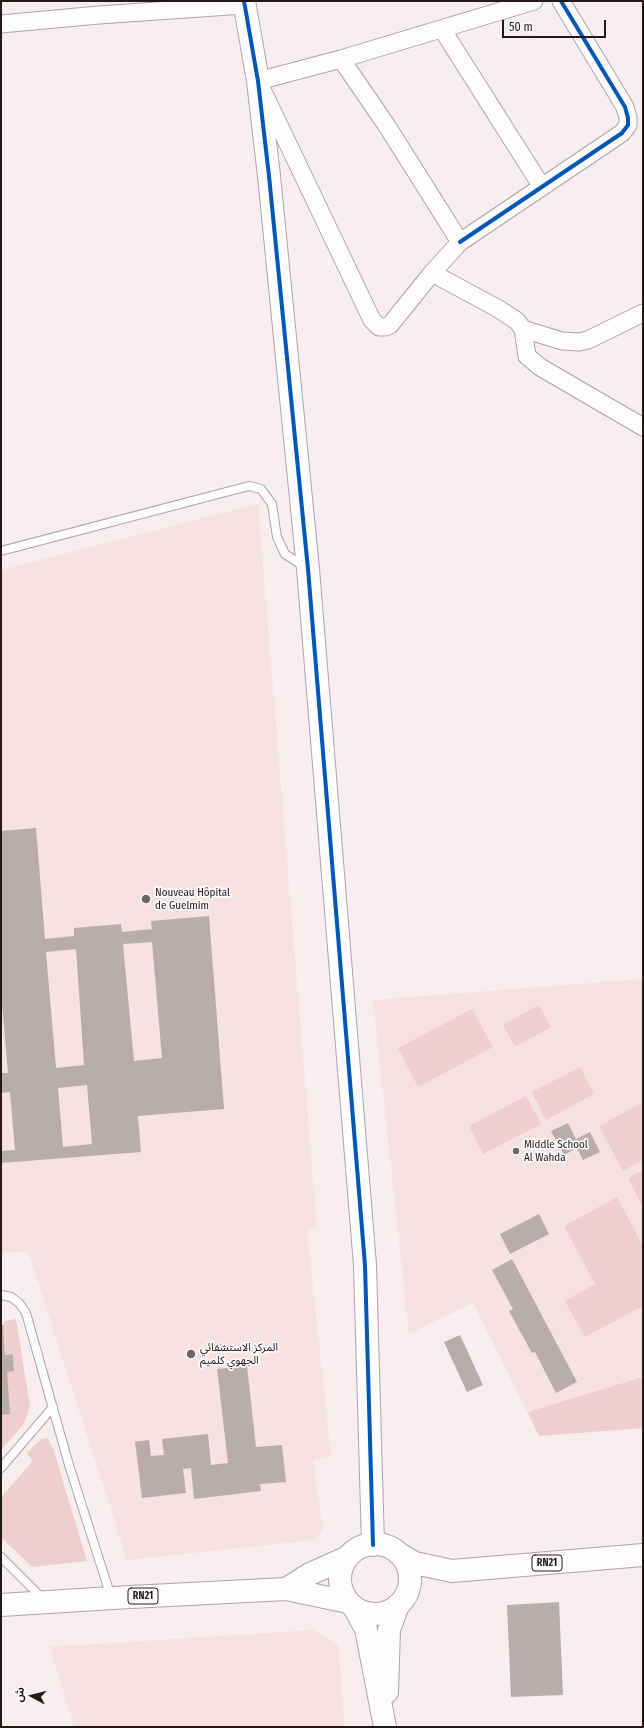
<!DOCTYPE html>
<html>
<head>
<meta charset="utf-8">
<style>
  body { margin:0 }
  #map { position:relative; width:644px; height:1728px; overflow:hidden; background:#f8eef0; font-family:"Fira Sans Condensed","Noto Sans Arabic",sans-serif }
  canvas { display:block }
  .frame { position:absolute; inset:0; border:2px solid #261819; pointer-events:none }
  .north { position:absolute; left:12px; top:1676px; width:40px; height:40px; -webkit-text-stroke:3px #fcfdfc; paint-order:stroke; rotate:277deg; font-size:11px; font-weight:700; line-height:16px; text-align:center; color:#261819 }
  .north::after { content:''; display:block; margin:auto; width:14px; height:18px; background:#261819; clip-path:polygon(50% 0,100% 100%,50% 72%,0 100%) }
  .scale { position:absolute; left:502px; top:20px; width:104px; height:18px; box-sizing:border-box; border:2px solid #261819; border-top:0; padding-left:5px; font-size:12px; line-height:14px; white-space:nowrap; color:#261819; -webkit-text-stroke:3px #fcfdfc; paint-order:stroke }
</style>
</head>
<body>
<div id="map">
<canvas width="644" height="1728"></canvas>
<div class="frame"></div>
<div class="north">ش</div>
<div class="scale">50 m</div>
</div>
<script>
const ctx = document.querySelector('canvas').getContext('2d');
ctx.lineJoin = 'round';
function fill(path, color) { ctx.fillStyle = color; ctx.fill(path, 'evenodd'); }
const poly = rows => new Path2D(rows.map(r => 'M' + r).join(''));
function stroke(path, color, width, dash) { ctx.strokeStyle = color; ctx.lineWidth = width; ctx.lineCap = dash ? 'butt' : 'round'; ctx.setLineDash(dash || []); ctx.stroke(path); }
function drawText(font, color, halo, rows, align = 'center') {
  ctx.font = font + ' "Fira Sans Condensed","Noto Sans Arabic",sans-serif'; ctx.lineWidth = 3.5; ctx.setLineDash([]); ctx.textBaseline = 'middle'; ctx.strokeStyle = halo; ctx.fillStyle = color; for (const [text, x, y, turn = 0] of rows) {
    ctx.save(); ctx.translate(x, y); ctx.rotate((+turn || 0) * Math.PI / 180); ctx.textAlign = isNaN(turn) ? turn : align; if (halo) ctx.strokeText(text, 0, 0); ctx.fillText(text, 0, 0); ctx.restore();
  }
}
const built = poly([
  [258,504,317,1228,307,1230,331,1456,313,1460,323,1530,314,1540,127,1560,28,1251,1,1253,1,570],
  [643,979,643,1428,539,1436,473,1303,409,1334,373,1000],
  [314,1630,338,1645,345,1727,74,1727,50,1647]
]);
const green = poly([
  [539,1005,551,1027,515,1047,503,1025],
  [472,1009,493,1047,418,1087,398,1048],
  [580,1067,594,1094,546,1120,532,1092],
  [526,1096,541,1124,483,1154,469,1126],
  [643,1102,643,1160,623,1171,599,1126],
  [643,1170,643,1207,628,1178],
  [617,1197,643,1246,643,1306,585,1337,565,1301,595,1284,564,1226],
  [16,1319,30,1406,24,1424,1,1450,1,1415,7,1372,14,1371,13,1354,5,1355,3,1325,5,1321],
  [643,1377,643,1428,539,1436,528,1412],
  [48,1438,53,1448,87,1561,32,1567,1,1537,1,1497,33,1461,27,1453,41,1439]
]);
const building = poly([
  [36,828,45,939,74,936,74,928,121,924,122,932,152,929,151,921,209,916,224,1109,138,1116,141,1152,1,1163,1,1151,15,1150,10,1092,1,1093,1,1073,8,1073,1,992,1,831],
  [152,942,162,1058,134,1061,123,944],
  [76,949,84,1065,56,1068,46,952],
  [87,1085,92,1144,63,1147,58,1088],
  [568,1123,576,1139,590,1132,600,1152,583,1160,577,1148,564,1155,551,1131],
  [539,1214,549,1234,510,1254,500,1234],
  [512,1259,577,1382,556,1393,535,1352,532,1353,509,1311,513,1309,492,1270],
  [1,1325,3,1325,5,1355,13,1354,14,1371,7,1372,10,1414,1,1415],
  [460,1335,483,1385,467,1392,444,1342],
  [247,1366,256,1447,282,1445,286,1482,260,1484,261,1491,194,1499,191,1468,183,1469,186,1493,142,1498,135,1442,149,1440,151,1456,164,1455,162,1439,208,1434,211,1465,228,1463,217,1369],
  [559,1602,563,1695,511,1697,507,1605]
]);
const lane = poly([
  [1,551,249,486,261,489,272,504,277,537,285,554,305,567],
  [1,1295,11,1297,19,1303,26,1313,69,1465,111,1597],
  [1,1468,53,1407],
  [1,1557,43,1599]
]);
const street = poly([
  [534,1,341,59,258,81,372,320,379,327,385,327,390,325,432,273,497,308,517,321,523,329,527,356,540,367,643,427],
  [1,24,99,15,244,5],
  [442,29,542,187],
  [341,59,387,126,460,242,432,273],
  [460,242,622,133,628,125,628,118,625,107,561,1],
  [523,329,562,341,579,342,588,340,643,313]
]);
const secondary = poly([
  [244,1,258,81,269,176,308,569,365,1265,373,1545],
  [354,1607,366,1629,385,1727],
  [387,1692,389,1630,398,1605]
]);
const primary = poly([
  '340 1579a35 35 0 1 1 70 0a35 35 0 1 1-70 0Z',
  [399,1554,415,1563,452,1571,643,1555],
  [286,1589,310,1574,348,1557],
  [1,1605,112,1598,286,1589,348,1602]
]);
const cycleway = poly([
  [244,1,258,81,269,176,308,569,365,1265,373,1545],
  [460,242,622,133,628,125,628,118,625,107,561,1]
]);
const markers = [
  [146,899,5,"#706364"],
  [516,1151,4,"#706364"],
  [191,1354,5,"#706364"]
];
const shields = [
  [547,1563,30],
  [143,1596,30]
];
const shieldNames = [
  ["RN21",547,1563],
  ["RN21",143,1596]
];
const poiNames = [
  ["Nouveau Hôpital",155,893],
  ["de Guelmim",155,906],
  ["Middle School",524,1145],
  ["Al Wahda",524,1158],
  ["المركز الاستشفائي",200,1348],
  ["الجهوي كلميم",200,1361]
];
fill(built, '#f6e1e3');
fill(green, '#efced1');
fill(building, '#b8acad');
stroke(lane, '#aea3a4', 10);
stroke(street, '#aea3a4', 19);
stroke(secondary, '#aea3a4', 24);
stroke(primary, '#aea3a4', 24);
stroke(lane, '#fefcfd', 8);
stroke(street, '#fefcfd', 17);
stroke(secondary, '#fefcfd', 22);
stroke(primary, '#fefcfd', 22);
stroke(cycleway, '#0057b8', 4);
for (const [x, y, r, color] of markers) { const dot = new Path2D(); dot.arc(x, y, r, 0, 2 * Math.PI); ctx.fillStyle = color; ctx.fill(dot); stroke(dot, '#fcfdfc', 1.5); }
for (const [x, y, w] of shields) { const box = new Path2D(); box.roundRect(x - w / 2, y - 8, w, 16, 3); ctx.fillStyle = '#fcfdfc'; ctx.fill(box); stroke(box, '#261819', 1); }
drawText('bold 10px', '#261819', null, shieldNames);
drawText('11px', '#261819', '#fcfdfc', poiNames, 'left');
</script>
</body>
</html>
